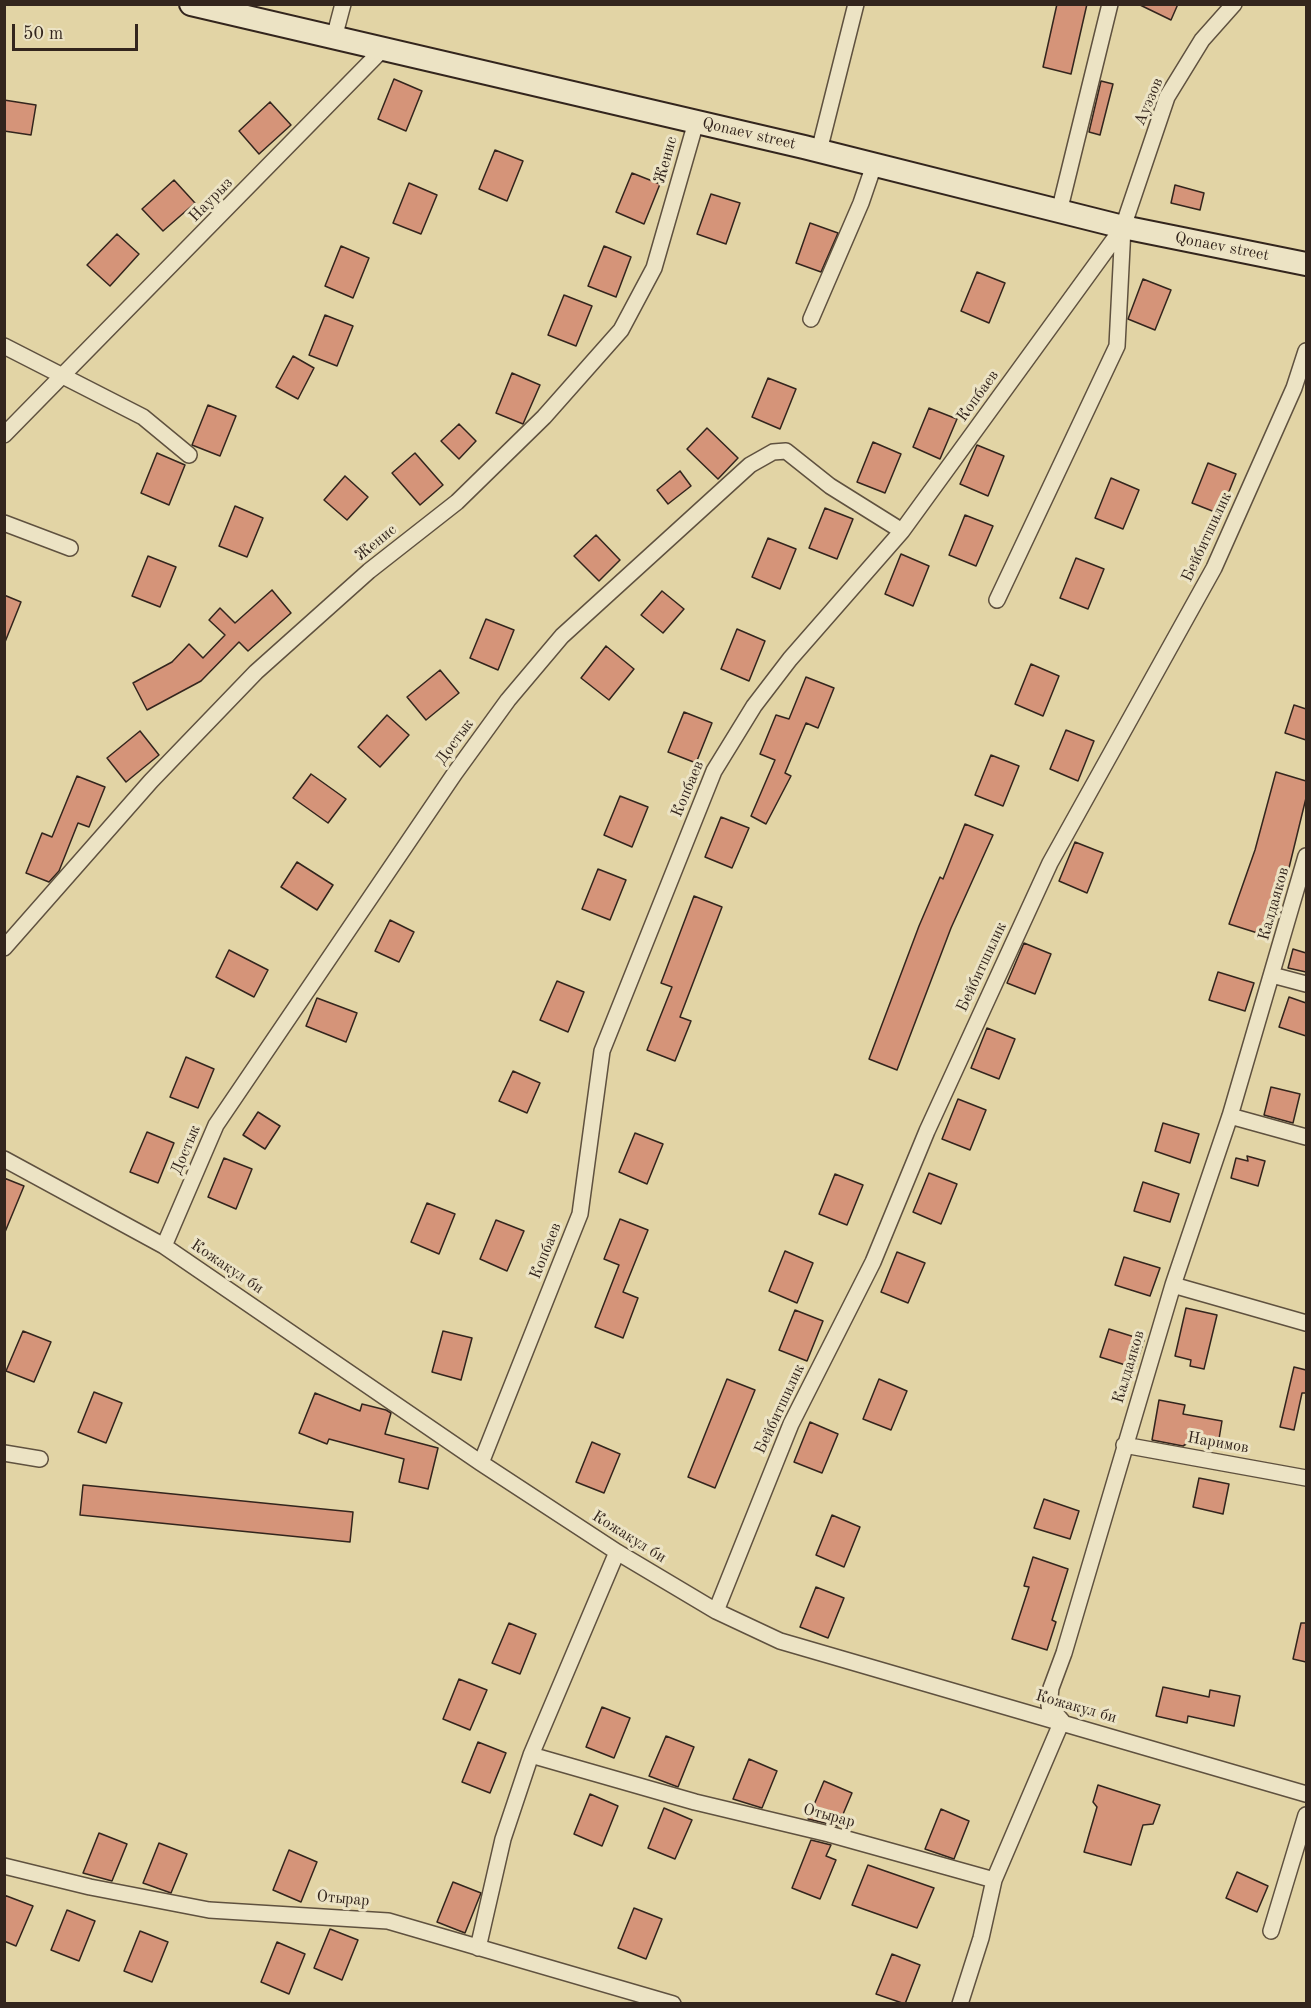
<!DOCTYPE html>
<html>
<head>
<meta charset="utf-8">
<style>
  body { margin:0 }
  #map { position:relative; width:1311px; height:2008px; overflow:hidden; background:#e2d4a5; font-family:"Old Standard TT",serif }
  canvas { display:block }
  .frame { position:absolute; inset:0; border:6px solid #33251d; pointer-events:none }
  .scale { position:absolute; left:12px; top:24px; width:126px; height:27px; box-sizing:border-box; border:3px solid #33251d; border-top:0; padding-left:8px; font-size:18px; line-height:21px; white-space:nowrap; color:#33251d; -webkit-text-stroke:4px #ece3c4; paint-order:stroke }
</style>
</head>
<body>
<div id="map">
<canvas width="1311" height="2008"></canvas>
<div class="frame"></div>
<div class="scale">50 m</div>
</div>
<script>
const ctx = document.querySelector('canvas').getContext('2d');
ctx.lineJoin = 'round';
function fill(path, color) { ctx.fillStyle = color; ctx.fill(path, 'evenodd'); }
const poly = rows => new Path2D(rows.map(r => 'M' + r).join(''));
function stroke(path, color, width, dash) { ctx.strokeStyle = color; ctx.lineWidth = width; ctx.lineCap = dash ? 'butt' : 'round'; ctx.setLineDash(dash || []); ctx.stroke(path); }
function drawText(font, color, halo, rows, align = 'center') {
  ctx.font = font + ' "Old Standard TT",serif'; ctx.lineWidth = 6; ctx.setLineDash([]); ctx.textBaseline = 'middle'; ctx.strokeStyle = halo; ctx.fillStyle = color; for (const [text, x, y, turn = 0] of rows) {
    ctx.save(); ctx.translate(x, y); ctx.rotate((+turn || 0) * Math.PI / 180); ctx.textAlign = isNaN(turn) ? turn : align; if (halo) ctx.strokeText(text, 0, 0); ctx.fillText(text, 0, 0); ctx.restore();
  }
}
const building = poly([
  [1057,4,1087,4,1071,74,1043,67,1057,4],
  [1138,4,1178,4,1171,20,1138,4],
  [394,79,422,91,406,131,378,119,394,79],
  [1101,81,1113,84,1100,135,1089,132,1101,81],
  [4,100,36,105,31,135,4,131,4,100],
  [270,102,291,125,259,154,239,131,270,102],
  [495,150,523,161,507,201,479,189,495,150],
  [632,173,660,184,644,224,616,212,632,173],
  [174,180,195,203,163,231,142,209,174,180],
  [409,183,437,195,421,234,393,223,409,183],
  [1175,185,1204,193,1200,210,1171,203,1175,185],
  [711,194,740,203,726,244,697,234,711,194],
  [810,223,838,233,821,272,796,263,810,223],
  [117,234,139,254,110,286,87,265,117,234],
  [341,246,369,258,353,298,325,286,341,246],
  [604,246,631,257,616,297,588,286,604,246],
  [977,272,1005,283,989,323,961,311,977,272],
  [1143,279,1171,290,1155,330,1128,319,1143,279],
  [564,295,592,306,576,346,548,335,564,295],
  [325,315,353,326,337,366,309,355,325,315],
  [293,356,314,368,298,399,276,387,293,356],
  [512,373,540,385,523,424,496,413,512,373],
  [768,378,796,389,780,429,752,417,768,378],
  [208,405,236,416,220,456,192,445,208,405],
  [929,408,957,419,940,459,913,447,929,408],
  [459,424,476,441,459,459,441,441,459,424],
  [707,428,738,458,718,479,687,449,707,428],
  [873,442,901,454,885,493,857,482,873,442],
  [977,445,1004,456,988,496,960,484,977,445],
  [157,453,185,465,169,505,141,493,157,453],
  [415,453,443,485,420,505,392,473,415,453],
  [1208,463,1236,474,1220,514,1192,503,1208,463],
  [680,471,691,486,668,504,657,490,680,471],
  [345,476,368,497,347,520,324,500,345,476],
  [1111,478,1139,490,1123,529,1095,518,1111,478],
  [235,506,263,518,247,557,219,546,235,506],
  [825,508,853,519,837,559,809,548,825,508],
  [965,515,993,526,976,566,949,555,965,515],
  [596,535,620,560,599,581,574,556,596,535],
  [768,538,796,549,780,589,752,577,768,538],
  [901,554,929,566,913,606,885,594,901,554],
  [148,556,176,567,160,607,132,596,148,556],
  [1076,558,1104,569,1088,609,1060,598,1076,558],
  [272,590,291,613,248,651,239,642,201,681,147,710,133,683,172,662,189,644,203,658,225,635,209,620,220,608,235,623,272,590],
  [662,591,684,609,663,633,641,615,662,591],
  [4,595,21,602,5,642,4,642,4,595],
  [486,619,514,630,498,670,470,658,486,619],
  [737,629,765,641,749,681,721,669,737,629],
  [606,646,634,669,609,700,581,678,606,646],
  [1031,664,1059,676,1043,716,1015,704,1031,664],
  [440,670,459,693,426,720,407,697,440,670],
  [806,677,834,688,818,728,806,723,785,773,791,776,766,824,751,816,775,760,760,754,776,715,789,719,806,677],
  [1294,705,1306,709,1306,740,1285,733,1294,705],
  [684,712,712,723,696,763,668,752,684,712],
  [387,715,409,735,380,767,358,747,387,715],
  [1066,730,1094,741,1078,781,1050,769,1066,730],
  [140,731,159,755,126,782,107,758,140,731],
  [991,755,1019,766,1003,806,975,795,991,755],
  [1276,772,1306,781,1306,798,1288,872,1264,935,1229,924,1255,850,1276,772],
  [311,774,346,799,328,823,293,798,311,774],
  [77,776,105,787,89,827,78,823,59,871,49,882,26,873,42,833,52,837,77,776],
  [620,796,648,807,632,847,604,835,620,796],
  [721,817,749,828,732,868,705,857,721,817],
  [965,824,993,835,951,928,897,1070,869,1059,919,926,940,877,943,879,965,824],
  [1075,842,1103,853,1087,893,1059,881,1075,842],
  [297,862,333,885,317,910,281,887,297,862],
  [598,869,626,880,610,920,582,909,598,869],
  [694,896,722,907,680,1017,691,1021,675,1061,647,1050,672,987,661,983,694,896],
  [390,920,414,932,399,962,375,951,390,920],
  [1024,943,1051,954,1035,994,1007,983,1024,943],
  [1293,949,1306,953,1306,972,1288,968,1293,949],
  [229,950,268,970,254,997,216,977,229,950],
  [1218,972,1254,983,1245,1011,1209,1000,1218,972],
  [557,981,584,992,568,1032,540,1020,557,981],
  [1289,997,1306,1003,1306,1036,1279,1027,1289,997],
  [317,998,357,1013,346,1042,306,1026,317,998],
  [987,1028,1015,1039,999,1079,971,1068,987,1028],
  [186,1057,214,1069,198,1108,170,1097,186,1057],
  [513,1071,540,1083,527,1113,499,1101,513,1071],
  [1271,1087,1300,1094,1293,1123,1264,1115,1271,1087],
  [958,1099,986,1110,970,1150,942,1139,958,1099],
  [258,1112,280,1126,265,1149,243,1135,258,1112],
  [1163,1123,1199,1134,1190,1163,1155,1151,1163,1123],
  [147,1132,174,1143,158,1183,130,1172,147,1132],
  [635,1133,663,1144,647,1184,619,1172,635,1133],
  [1247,1156,1265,1161,1258,1186,1231,1178,1236,1158,1248,1161,1247,1156],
  [224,1158,252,1169,236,1209,208,1197,224,1158],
  [929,1173,957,1184,941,1224,913,1212,929,1173],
  [835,1174,863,1185,847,1225,819,1214,835,1174],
  [4,1178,24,1186,5,1232,4,1232,4,1178],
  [1143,1182,1179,1194,1170,1222,1134,1211,1143,1182],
  [427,1203,455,1214,439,1254,411,1242,427,1203],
  [620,1219,648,1230,623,1292,638,1298,623,1338,595,1327,619,1265,604,1259,620,1219],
  [496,1220,524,1231,507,1271,480,1259,496,1220],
  [785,1251,813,1263,797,1303,769,1291,785,1251],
  [897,1252,925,1263,908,1303,881,1292,897,1252],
  [1124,1257,1160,1268,1150,1296,1115,1285,1124,1257],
  [1186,1308,1217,1315,1204,1369,1190,1366,1191,1360,1175,1356,1186,1308],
  [795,1310,823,1321,807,1361,779,1350,795,1310],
  [1109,1329,1144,1340,1135,1368,1100,1357,1109,1329],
  [23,1331,51,1342,34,1382,6,1371,23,1331],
  [443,1331,472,1338,461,1380,432,1372,443,1331],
  [1294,1367,1306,1370,1306,1393,1302,1393,1294,1430,1280,1427,1294,1367],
  [727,1379,755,1390,715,1488,688,1477,727,1379],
  [879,1379,907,1391,891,1430,863,1419,879,1379],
  [94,1392,122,1403,106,1443,78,1432,94,1392],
  [315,1393,360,1411,362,1404,386,1410,391,1413,385,1434,438,1448,428,1489,399,1482,404,1459,329,1439,327,1444,299,1433,315,1393],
  [1159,1400,1185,1405,1183,1414,1222,1421,1218,1445,1191,1441,1183,1446,1152,1440,1159,1400],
  [810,1422,838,1434,822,1473,794,1462,810,1422],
  [592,1442,620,1454,604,1493,576,1482,592,1442],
  [1199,1478,1229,1484,1223,1514,1193,1507,1199,1478],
  [83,1485,353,1512,350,1542,80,1515,83,1485],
  [1044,1499,1079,1511,1070,1539,1034,1528,1044,1499],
  [832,1515,860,1527,844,1567,816,1555,832,1515],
  [1033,1557,1068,1569,1052,1620,1056,1622,1047,1650,1012,1639,1029,1587,1024,1586,1033,1557],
  [816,1587,844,1598,828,1638,800,1627,816,1587],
  [509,1623,536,1634,520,1674,492,1663,509,1623],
  [1301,1623,1306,1623,1306,1662,1293,1659,1301,1623],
  [459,1679,487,1690,470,1730,443,1719,459,1679],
  [1163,1687,1209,1697,1210,1690,1240,1696,1234,1726,1188,1716,1187,1723,1156,1716,1163,1687],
  [602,1707,630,1718,614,1758,586,1747,602,1707],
  [666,1736,694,1747,678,1787,649,1776,666,1736],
  [478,1742,506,1753,490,1793,462,1782,478,1742],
  [749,1759,777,1771,762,1808,733,1799,749,1759],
  [824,1781,852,1793,838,1826,808,1819,824,1781],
  [1098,1785,1160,1805,1153,1824,1143,1825,1131,1865,1084,1852,1097,1807,1093,1802,1098,1785],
  [590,1794,618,1806,602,1846,574,1834,590,1794],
  [664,1808,692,1820,675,1859,648,1848,664,1808],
  [941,1809,969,1821,954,1859,925,1849,941,1809],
  [99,1833,127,1844,112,1881,83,1873,99,1833],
  [811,1840,831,1845,826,1856,836,1860,820,1899,792,1888,811,1840],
  [159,1843,187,1854,171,1893,143,1883,159,1843],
  [289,1850,317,1862,301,1902,273,1890,289,1850],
  [868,1865,934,1888,917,1928,852,1905,868,1865],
  [1237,1872,1268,1886,1257,1912,1226,1898,1237,1872],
  [453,1882,481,1893,465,1933,437,1922,453,1882],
  [4,1895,33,1906,16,1946,4,1941,4,1895],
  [634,1908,662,1919,646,1959,618,1948,634,1908],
  [67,1910,95,1921,79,1961,51,1950,67,1910],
  [330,1929,358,1940,342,1980,314,1968,330,1929],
  [140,1931,168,1942,152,1982,124,1971,140,1931],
  [277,1942,305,1954,289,1994,261,1982,277,1942],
  [892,1954,920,1965,905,2004,876,1994,892,1954]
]);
const street = poly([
  [334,38,343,4],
  [819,151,856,4],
  [1059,212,1110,4],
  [811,319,861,203,874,165],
  [4,346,143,417,189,455],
  [4,435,383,49],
  [4,523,70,548],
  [997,600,1117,346,1123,227,1167,97,1202,40,1234,4],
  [4,948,151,781,256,672,369,571,457,502,544,417,621,330,654,268,696,122],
  [1272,975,1306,984],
  [1230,1116,1306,1137],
  [4,1159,164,1246,481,1463,617,1552,716,1611,780,1641,1306,1794],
  [164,1246,216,1125,455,773,508,700,562,636,750,465,773,452,786,451,830,486,902,531],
  [1173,1285,1306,1323],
  [1124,1445,1306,1478],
  [4,1453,40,1459],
  [481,1463,580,1214,602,1051,714,771,754,706,790,659,902,531,1123,227],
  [716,1611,791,1424,873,1262,927,1131,1050,863,1214,568,1294,388,1306,351],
  [531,1755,695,1802,829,1834,994,1880],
  [4,1866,90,1887,209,1910,388,1921,673,2004],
  [1271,1931,1306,1815],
  [478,1948,503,1839,531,1755,617,1552],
  [960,2004,981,1938,994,1880,1062,1721,1049,1706,1051,1688,1064,1653,1173,1285,1230,1116,1306,856]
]);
const secondary = poly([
  [191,4,804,147,1123,227,1306,264]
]);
const streetNames = [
  ["Ауэзов",1149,102,-67],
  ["Qonaev street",749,134,13],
  ["Женис",666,160,-74],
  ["Наурыз",211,200,-46],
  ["Qonaev street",1222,247,11],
  ["Копбаев",978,396,-54],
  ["Бейбитшилик",1207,537,-65],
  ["Женис",376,543,-39],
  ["Достык",455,742,-54],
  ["Копбаев",688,789,-67],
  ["Калдаяков",1274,904,-74],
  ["Бейбитшилик",982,967,-65],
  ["Достык",186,1150,-67],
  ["Копбаев",546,1251,-68],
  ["Кожакул би",227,1267,34],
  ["Калдаяков",1129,1367,-73],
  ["Бейбитшилик",780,1409,-65],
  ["Наримов",1218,1443,10],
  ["Кожакул би",629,1537,32],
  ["Кожакул би",1076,1707,16],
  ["Отырар",829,1816,15],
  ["Отырар",343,1899,5]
];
fill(building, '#d59479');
stroke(building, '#33251d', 1.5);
stroke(street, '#5f513f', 18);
stroke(secondary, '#33251d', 26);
stroke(street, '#ece3c4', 15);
stroke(secondary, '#ece3c4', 22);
drawText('16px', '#33251d', '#ece3c4', streetNames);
</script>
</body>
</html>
